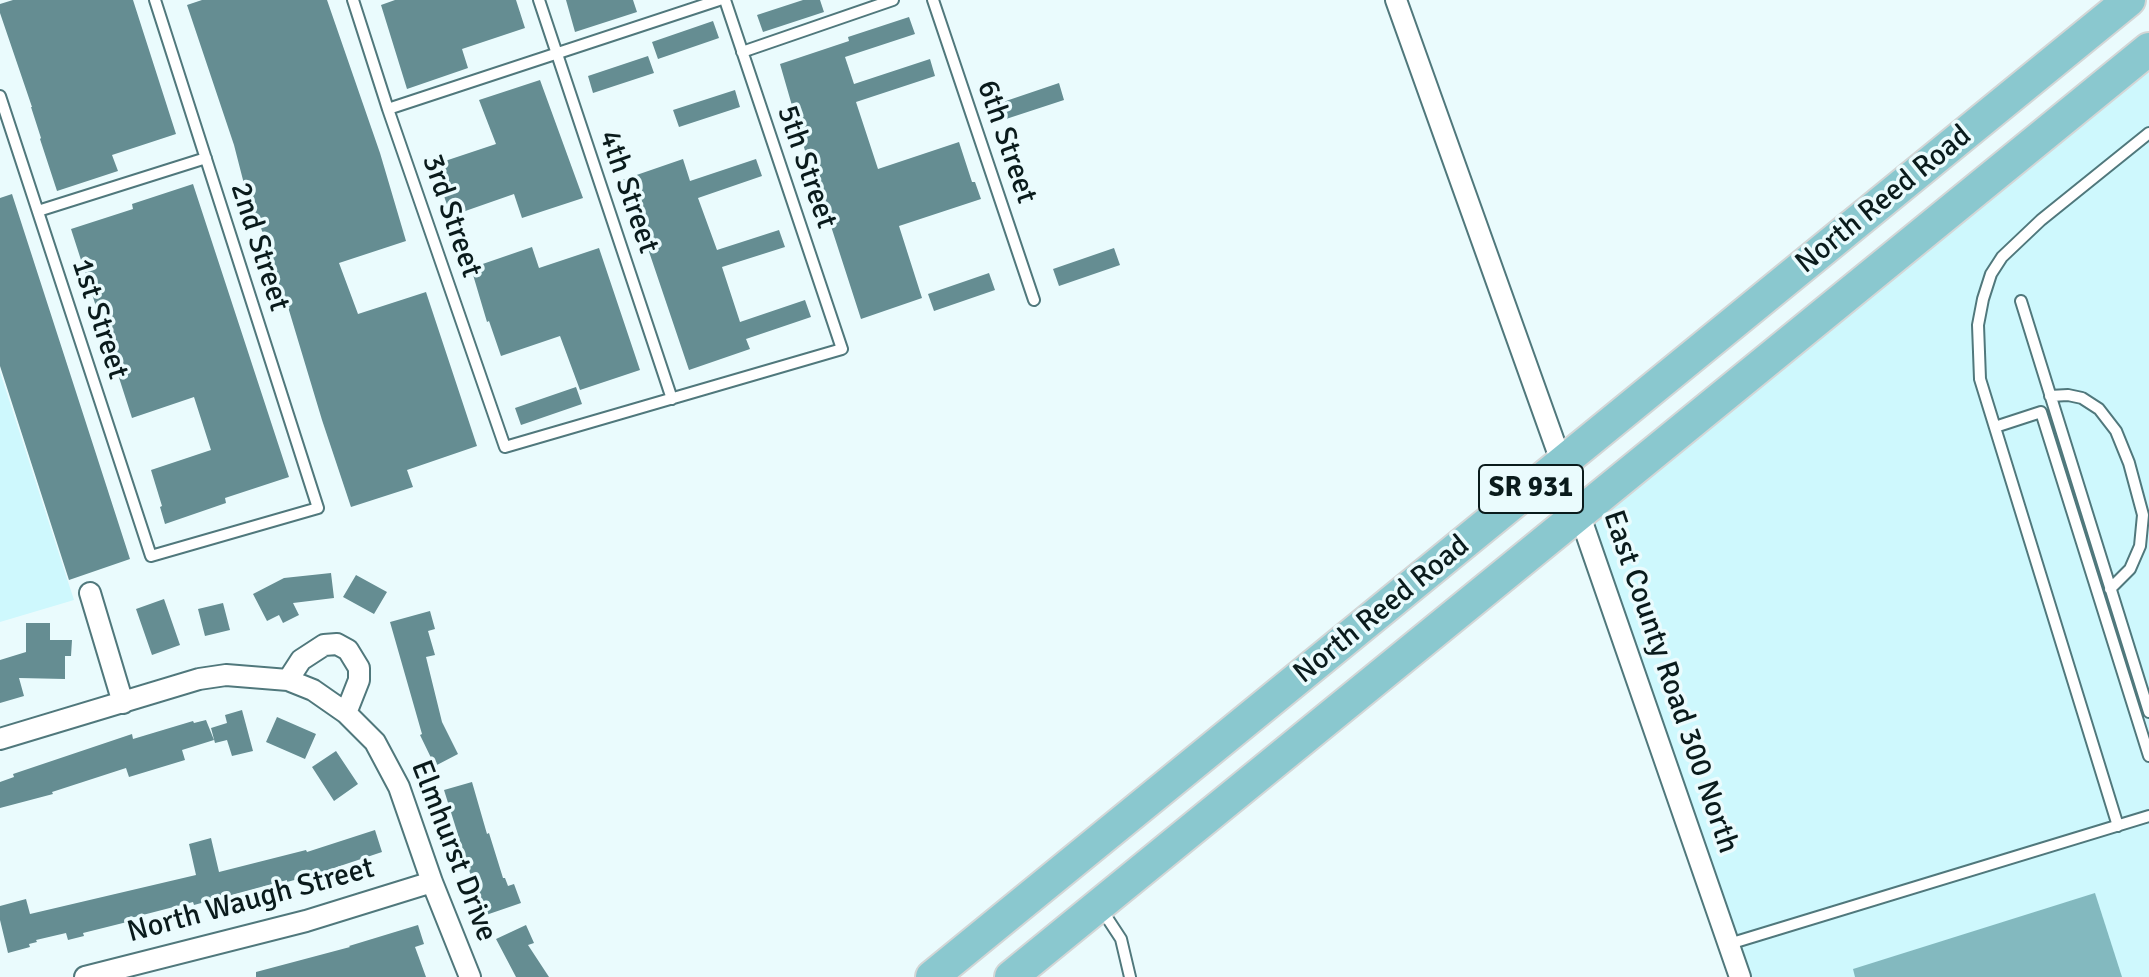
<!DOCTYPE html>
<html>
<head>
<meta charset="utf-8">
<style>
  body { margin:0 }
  canvas { display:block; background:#eafbfd }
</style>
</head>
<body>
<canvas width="2149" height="977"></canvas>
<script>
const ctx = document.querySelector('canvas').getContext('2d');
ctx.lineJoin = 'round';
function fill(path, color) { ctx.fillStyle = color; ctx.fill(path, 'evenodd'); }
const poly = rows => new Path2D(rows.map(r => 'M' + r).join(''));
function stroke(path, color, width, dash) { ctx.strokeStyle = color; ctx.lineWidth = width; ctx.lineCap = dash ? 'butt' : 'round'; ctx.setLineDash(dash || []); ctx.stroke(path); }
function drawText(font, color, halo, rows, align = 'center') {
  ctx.font = font + ' Signika,sans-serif'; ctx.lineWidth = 7; ctx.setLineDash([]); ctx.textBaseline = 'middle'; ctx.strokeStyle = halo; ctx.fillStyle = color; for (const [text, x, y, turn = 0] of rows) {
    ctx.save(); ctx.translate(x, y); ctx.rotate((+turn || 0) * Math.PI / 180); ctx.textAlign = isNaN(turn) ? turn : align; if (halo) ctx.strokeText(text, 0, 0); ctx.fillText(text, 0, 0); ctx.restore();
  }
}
const built = poly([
  [2149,49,2149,977,1737,977,1580,513],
  [0,372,74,600,0,622]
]);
const water = poly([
  [2095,893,2122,977,1855,977,1853,969]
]);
const building = poly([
  [13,0,133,0,176,134,112,155,118,171,57,191,40,139,41,138,31,107,32,107,0,13,0,4],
  [202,0,327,0,380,153,406,241,339,263,358,314,426,292,477,446,407,470,413,487,351,507,322,420,285,297,283,298,268,247,243,180,234,145,187,5],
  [395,0,516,0,525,28,462,49,468,68,407,89,381,5],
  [566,0,633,0,637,12,575,32],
  [803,0,820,0,824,12,763,32,757,15],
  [909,17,915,34,845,57,854,84,930,59,935,76,856,102,878,169,959,142,972,182,975,182,981,199,899,226,922,298,861,319,828,217,810,168,780,64,849,41,848,37],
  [713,21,719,38,658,59,652,42],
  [648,56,654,73,593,93,588,76],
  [540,80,583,198,522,218,514,194,451,216,433,165,496,144,479,100],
  [1059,83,1064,100,1003,120,997,104],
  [735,90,740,107,679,127,673,110],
  [683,159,690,181,756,159,762,176,698,198,717,250,779,230,785,247,722,267,740,322,805,300,811,317,746,339,750,349,689,370,642,231,622,180],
  [193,184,289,477,225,498,226,503,165,524,160,507,162,506,151,470,211,450,194,397,132,418,71,229,133,209,132,204],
  [12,194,130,559,69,580,0,366,0,198],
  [532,247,539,268,599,248,640,370,580,390,560,336,501,356,489,321,487,322,471,268],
  [1114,248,1120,265,1059,286,1053,269],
  [989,273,995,290,934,311,928,294],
  [576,387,582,404,521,425,515,408],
  [331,573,334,598,293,603,299,615,283,623,279,615,267,621,253,594,284,578],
  [356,575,387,592,374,614,343,597],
  [164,599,180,645,152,655,136,609],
  [223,603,230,630,205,636,198,609],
  [430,611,435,629,428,631,435,655,426,657,442,722,458,754,435,766,420,735,422,734,390,622],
  [26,623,50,623,50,640,72,640,71,656,65,656,65,679,19,678,24,696,0,703,0,660,26,652],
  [242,710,253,751,232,756,227,740,215,743,211,728,227,723,225,715],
  [277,717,316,734,305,759,266,742],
  [206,720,214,740,182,750,185,760,129,777,126,768,52,792,53,794,0,808,0,782,14,777,13,774,132,734,133,739,193,721,194,723],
  [336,751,358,784,334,801,312,767],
  [472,782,487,834,489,833,503,878,505,878,508,886,514,884,521,903,486,915,470,873,444,790],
  [375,830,382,852,313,875,287,882,287,880,194,905,193,902,131,918,131,921,83,933,84,936,68,940,66,933,36,940,37,942,29,944,30,947,8,953,0,920,0,906,26,899,30,914,196,875,189,844,211,838,219,872,306,850,307,852],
  [418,925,424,944,415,947,426,977,256,977,256,972,350,947,349,946],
  [526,925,534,943,528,945,549,977,516,977,496,939]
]);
const service = poly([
  [353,0,388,109,505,447,842,349,725,0],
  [539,0,672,399],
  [933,0,1034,300],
  [742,52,893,0],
  [0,96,151,556,318,508,155,0],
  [388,109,719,0],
  [38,211,206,158],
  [2021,301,2149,712],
  [2050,396,2068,395,2082,398,2099,409,2116,431,2129,463,2143,515,2140,546,2130,569,2110,589],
  [1995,427,2041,412,2149,756],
  [2118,826,1980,379,1978,325,1983,299,1991,274,2002,257,2041,220,2149,133],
  [1100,907,1121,939,1130,977],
  [1729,944,2149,816]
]);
const minor = poly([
  [1396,0,1562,464,1740,977],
  [90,593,123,703],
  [288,680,301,660,324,645,337,644,348,650,359,668,359,680,346,713],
  [0,739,199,679,226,675,288,680,313,690,346,713,375,742,399,787,432,882,470,977],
  [85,977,306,921,432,882]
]);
const primary = poly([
  [932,977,2129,0],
  [1011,977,2149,49]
]);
const shields = [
  [1531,489,104]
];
const shieldNames = [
  ["SR 931",1531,489]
];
const streetNames = [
  ["6th Street",1006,142,71],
  ["5th Street",806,167,71],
  ["4th Street",628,192,71],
  ["North Reed Road",1884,200,-39],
  ["3rd Street",451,216,71],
  ["2nd Street",259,247,72],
  ["1st Street",99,319,72],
  ["North Reed Road",1382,610,-39],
  ["East County Road 300 North",1670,682,71],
  ["Elmhurst Drive",453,851,69],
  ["North Waugh Street",251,901,-15]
];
fill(built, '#cef8fd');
fill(water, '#83b9bf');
fill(building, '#658d92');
stroke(service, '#50787c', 14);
stroke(minor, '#50787c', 24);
stroke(primary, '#d3d6d6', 36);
stroke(service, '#fff', 10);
stroke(minor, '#fff', 20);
stroke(primary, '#8ac8cf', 32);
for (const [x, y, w] of shields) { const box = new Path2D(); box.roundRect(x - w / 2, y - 24, w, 48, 6); ctx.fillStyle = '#eafbfd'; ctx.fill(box); stroke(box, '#0a1b1c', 2); }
drawText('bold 28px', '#0a1b1c', null, shieldNames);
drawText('30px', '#0a1b1c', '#eafbfd', streetNames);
</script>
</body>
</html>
